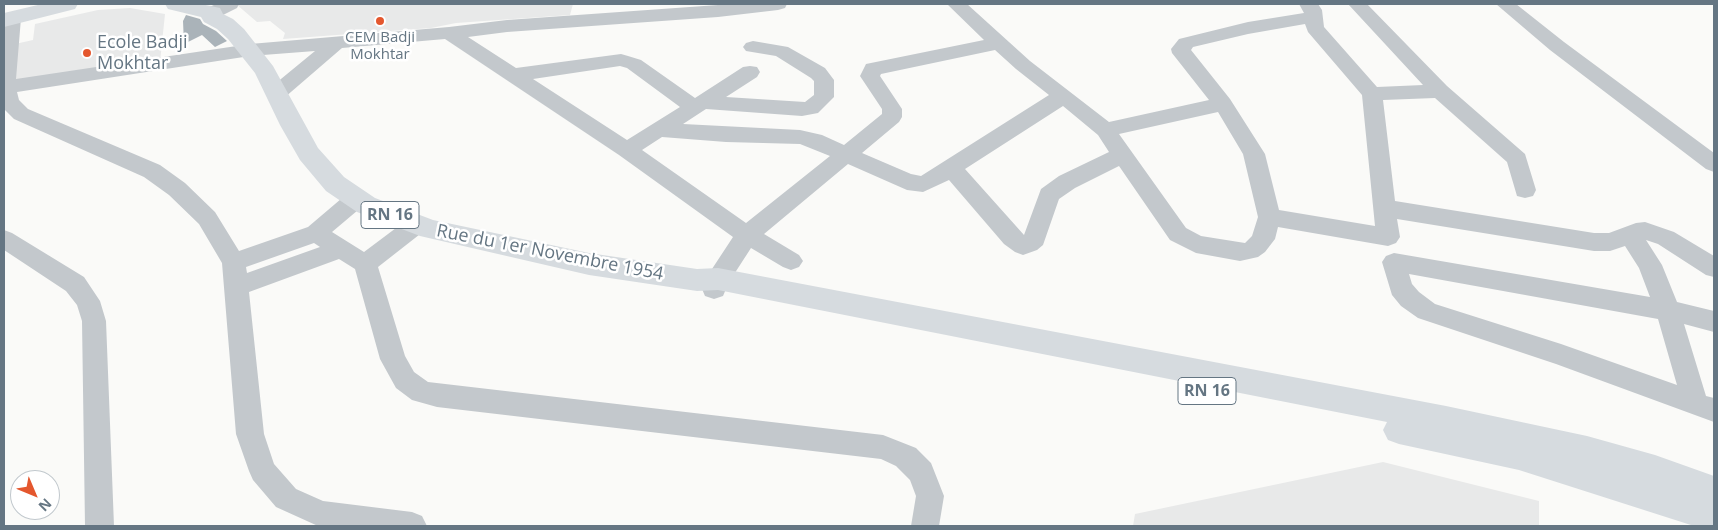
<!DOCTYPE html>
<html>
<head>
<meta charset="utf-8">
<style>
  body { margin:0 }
  #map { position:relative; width:1718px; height:530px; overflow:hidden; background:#fafaf8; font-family:"Open Sans",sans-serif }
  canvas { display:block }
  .frame { position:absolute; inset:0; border:5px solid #657683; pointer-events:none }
  .north { position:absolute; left:10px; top:470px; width:50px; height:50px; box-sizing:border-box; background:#fff; border:1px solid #c1c8cd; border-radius:50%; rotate:135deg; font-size:14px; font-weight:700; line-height:20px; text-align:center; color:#657683 }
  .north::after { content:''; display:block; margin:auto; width:18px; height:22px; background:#e4572e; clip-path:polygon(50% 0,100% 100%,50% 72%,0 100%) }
</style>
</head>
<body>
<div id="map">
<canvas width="1718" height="530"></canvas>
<div class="frame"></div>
<div class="north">N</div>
</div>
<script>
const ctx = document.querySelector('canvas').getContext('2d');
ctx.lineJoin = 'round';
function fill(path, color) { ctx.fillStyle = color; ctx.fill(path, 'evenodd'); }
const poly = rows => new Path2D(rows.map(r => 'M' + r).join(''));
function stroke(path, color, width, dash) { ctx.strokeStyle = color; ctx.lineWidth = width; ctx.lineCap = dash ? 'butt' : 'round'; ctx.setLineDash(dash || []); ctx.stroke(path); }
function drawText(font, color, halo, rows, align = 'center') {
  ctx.font = font + ' "Open Sans",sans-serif'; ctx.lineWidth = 5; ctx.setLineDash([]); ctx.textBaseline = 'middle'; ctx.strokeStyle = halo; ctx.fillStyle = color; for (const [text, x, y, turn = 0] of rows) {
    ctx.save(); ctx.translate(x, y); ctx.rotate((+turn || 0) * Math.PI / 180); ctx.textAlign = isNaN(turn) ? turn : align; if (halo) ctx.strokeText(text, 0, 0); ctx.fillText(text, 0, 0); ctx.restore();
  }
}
const built = poly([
  [236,4,573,4,570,15,456,23,431,28,283,39,285,33,270,21,257,22],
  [130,8,165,14,160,62,10,84,15,44,33,40,35,24,98,10],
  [1383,462,1539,501,1539,526,1133,526,1135,514]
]);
const building = poly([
  [186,15,200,19,203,24,216,31,227,41,215,47,202,35,184,44,183,21]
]);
const minor = poly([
  [216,4,239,4,237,8,219,17,212,19,205,17,203,13,205,9,216,4],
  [732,4,787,4,785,8,778,10,718,17,507,32,468,37,516,68,621,54,628,56,641,60,695,98,743,67,750,66,757,67,760,72,757,77,726,97,805,102,814,95,814,81,811,78,776,56,746,51,743,47,746,43,753,41,788,47,825,68,834,80,834,97,818,113,802,116,706,109,683,124,800,130,822,135,844,145,882,114,882,109,860,76,866,64,984,40,947,4,967,4,1030,61,1109,122,1209,100,1172,53,1171,49,1179,39,1248,22,1304,13,1299,4,1318,4,1322,10,1324,27,1377,87,1423,85,1348,4,1367,4,1447,86,1525,154,1536,190,1533,196,1525,198,1517,196,1507,162,1435,98,1383,100,1395,201,1594,233,1609,233,1636,223,1645,222,1674,232,1714,256,1714,277,1706,275,1658,244,1646,240,1662,265,1677,302,1714,311,1714,332,1684,324,1706,396,1714,398,1714,422,1556,364,1418,318,1401,306,1392,295,1382,262,1386,256,1394,253,1650,297,1639,268,1625,246,1610,251,1594,251,1397,219,1400,237,1396,243,1388,246,1278,227,1275,239,1265,252,1258,257,1240,261,1196,253,1170,240,1119,166,1075,188,1059,199,1043,245,1037,250,1023,255,1015,252,1004,244,949,180,923,192,907,190,848,164,764,234,799,255,803,261,799,267,791,270,783,267,751,248,729,282,723,296,714,299,705,296,702,289,710,272,733,237,619,155,445,39,342,48,284,98,277,100,270,98,267,93,270,88,315,51,250,56,17,92,19,100,28,109,160,165,185,183,215,212,239,251,308,227,348,193,356,191,364,193,367,199,364,205,332,232,364,252,408,219,416,216,424,219,427,225,424,231,378,267,405,356,414,372,428,382,883,435,916,448,931,463,944,496,939,526,911,526,916,496,910,480,896,466,881,459,437,407,412,400,396,388,380,359,355,269,339,259,249,292,264,434,274,464,296,489,323,501,412,512,422,516,427,526,318,526,276,507,253,480,249,471,236,434,222,263,199,224,169,195,144,177,14,119,4,109,4,16,12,12,19,14,21,18,16,79,250,44,449,27,507,20,732,4],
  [1305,24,1308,32,1362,95,1375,226,1279,210,1265,154,1230,99,1191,50,1193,47,1248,34,1305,24],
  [995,50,1016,69,1049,95,921,176,911,174,862,153,899,122,902,117,902,109,880,76,881,74,995,50],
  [620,66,627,68,680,107,627,140,533,79,620,66],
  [1063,106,1098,135,1109,152,1059,176,1041,189,1024,235,965,169,1063,106],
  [1218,112,1243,154,1258,217,1252,236,1245,243,1201,236,1186,228,1119,134,1218,112],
  [662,137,726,142,800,144,830,156,746,223,642,150,662,137],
  [314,243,320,247,247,273,246,267,314,243],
  [1409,274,1658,319,1677,385,1561,344,1435,304,1419,292,1412,284,1409,274],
  [1496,4,1516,4,1564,42,1714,153,1714,172,1706,169,1550,50,1496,4],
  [4,230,12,233,84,277,100,301,106,321,114,526,85,526,82,321,77,305,66,291,4,250,4,230]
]);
const major = poly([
  [42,4,78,4,75,9,4,27,4,13,42,4],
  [165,4,201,4,220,8,223,14,233,19,244,29,273,66,318,148,344,177,375,198,433,220,589,253,697,269,718,268,1446,406,1587,436,1655,455,1714,476,1714,526,1694,526,1519,470,1399,444,1388,440,1383,430,1387,422,718,290,697,291,589,275,420,236,357,212,326,191,300,160,280,125,255,73,228,39,217,29,204,22,201,17,168,9,165,4]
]);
const markers = [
  [380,21,5,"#e4572e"],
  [87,53,5,"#e4572e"]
];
const farPoinames = [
  ["CEM Badji",380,38],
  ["Mokhtar",380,55]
];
const shields = [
  [390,215,58],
  [1207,391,58]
];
const shieldNames = [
  ["RN 16",390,215],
  ["RN 16",1207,391]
];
const poiNames = [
  ["Ecole Badji",97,43],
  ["Mokhtar",97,64]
];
const streetNames = [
  ["Rue du 1er Novembre 1954",550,253,11]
];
fill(built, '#e8e9e9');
fill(building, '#aab3b9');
fill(minor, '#c3c8cc');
fill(major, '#d6dbdf');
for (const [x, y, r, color] of markers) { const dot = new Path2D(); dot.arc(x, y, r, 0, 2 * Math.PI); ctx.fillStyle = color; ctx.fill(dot); stroke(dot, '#fff', 2); }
drawText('15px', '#657683', '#fff', farPoinames);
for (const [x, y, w] of shields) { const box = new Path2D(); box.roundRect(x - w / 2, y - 13.5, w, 27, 4); ctx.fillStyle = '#fff'; ctx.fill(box); stroke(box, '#657683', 1); }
drawText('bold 16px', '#657683', null, shieldNames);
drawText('18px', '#657683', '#fff', poiNames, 'left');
drawText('18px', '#657683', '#fff', streetNames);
</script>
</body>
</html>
